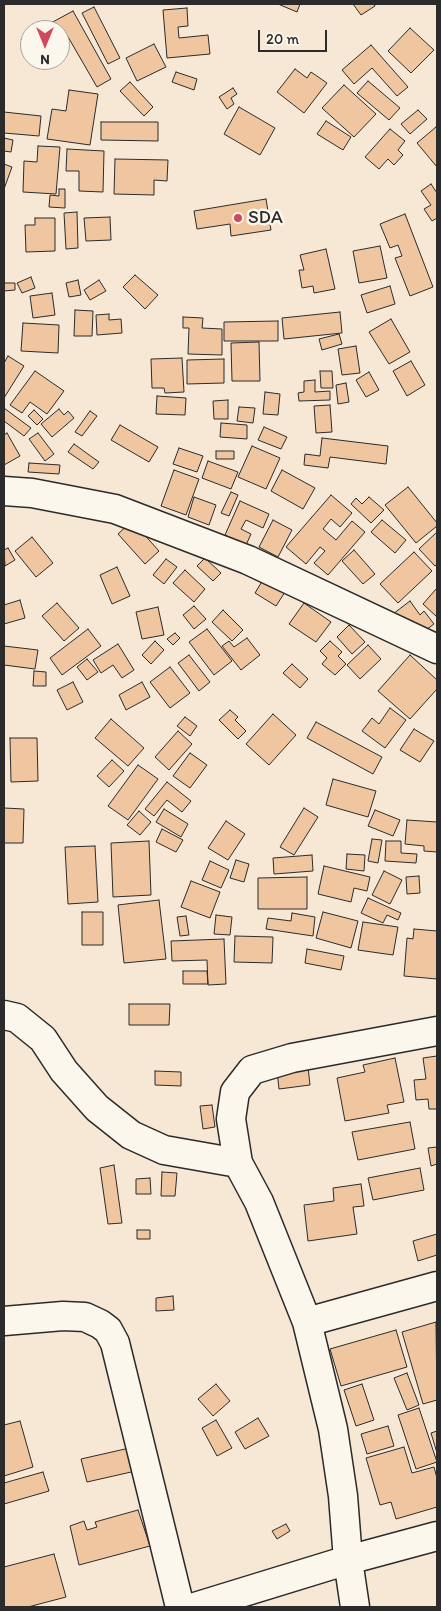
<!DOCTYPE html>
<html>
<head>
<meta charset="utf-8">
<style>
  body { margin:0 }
  #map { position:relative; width:441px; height:1611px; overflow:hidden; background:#f7e8d5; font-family:Itim,sans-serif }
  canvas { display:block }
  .frame { position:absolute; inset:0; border:5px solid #2b2b2b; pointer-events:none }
  .north { position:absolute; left:20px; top:20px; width:50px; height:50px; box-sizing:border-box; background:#fbf7ec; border:1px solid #a8a59f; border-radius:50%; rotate:180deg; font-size:14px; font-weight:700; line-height:20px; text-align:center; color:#2b2b2b }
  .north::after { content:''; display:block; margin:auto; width:18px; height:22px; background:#d1495b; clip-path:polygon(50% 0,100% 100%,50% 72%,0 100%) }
  .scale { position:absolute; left:258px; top:30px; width:69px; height:22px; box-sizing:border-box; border:2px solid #2b2b2b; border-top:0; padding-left:6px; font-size:15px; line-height:18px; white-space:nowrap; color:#2b2b2b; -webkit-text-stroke:4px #fbf7ec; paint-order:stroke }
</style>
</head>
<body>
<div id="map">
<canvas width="441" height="1611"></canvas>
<div class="frame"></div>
<div class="north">N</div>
<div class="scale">20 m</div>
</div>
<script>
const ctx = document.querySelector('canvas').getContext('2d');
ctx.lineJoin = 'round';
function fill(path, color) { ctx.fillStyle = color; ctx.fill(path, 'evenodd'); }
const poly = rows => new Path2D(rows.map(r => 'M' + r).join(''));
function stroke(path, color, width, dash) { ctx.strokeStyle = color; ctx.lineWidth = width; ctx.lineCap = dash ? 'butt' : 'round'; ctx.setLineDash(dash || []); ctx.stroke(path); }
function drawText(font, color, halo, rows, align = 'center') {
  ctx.font = font + ' Itim,sans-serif'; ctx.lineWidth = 5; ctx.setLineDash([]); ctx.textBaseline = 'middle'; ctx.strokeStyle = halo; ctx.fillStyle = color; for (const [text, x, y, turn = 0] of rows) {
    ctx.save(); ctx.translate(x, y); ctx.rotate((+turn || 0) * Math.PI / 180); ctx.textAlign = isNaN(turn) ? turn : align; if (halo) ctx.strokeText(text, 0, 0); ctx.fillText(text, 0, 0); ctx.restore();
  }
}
const building = poly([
  [278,4,300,4,297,12,278,4],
  [353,4,374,4,375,6,361,15,353,4],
  [94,7,120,58,108,64,82,13,94,7],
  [187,8,188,26,178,27,179,38,208,35,210,54,167,58,163,10,187,8],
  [73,11,111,79,97,87,64,30,60,32,60,30,38,30,73,11],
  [410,28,434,50,411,73,388,51,410,28],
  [30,35,30,49,27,50,21,39,30,35],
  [154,44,166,67,137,81,126,58,154,44],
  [371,45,408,87,397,96,372,68,354,84,342,70,371,45],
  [295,69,307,78,311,72,327,83,304,113,277,92,295,69],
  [176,72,197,79,194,90,172,82,176,72],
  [368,81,400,108,389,120,357,93,368,81],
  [130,82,153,107,144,116,120,91,130,82],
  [344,85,376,114,354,137,322,108,344,85],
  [233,88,237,94,231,98,234,104,227,109,219,97,233,88],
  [69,90,98,94,90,145,47,139,52,109,66,111,69,90],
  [239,107,275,128,260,155,224,134,239,107],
  [418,110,427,119,410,134,401,124,418,110],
  [4,112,41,116,39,136,4,133,4,112],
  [326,121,351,137,343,150,317,134,326,121],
  [101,122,158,122,158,141,101,140,101,122],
  [436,127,437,129,437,167,417,143,436,127],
  [390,129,405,141,398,150,403,155,394,165,388,159,379,169,365,157,390,129],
  [4,138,13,140,11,152,4,151,4,138],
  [38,146,60,147,56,194,23,192,24,161,37,162,38,146],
  [67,149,104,151,103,192,79,191,79,171,66,171,67,149],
  [115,159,168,160,167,181,154,180,154,195,114,194,115,159],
  [4,164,12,167,4,189,4,164],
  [431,184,437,193,437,218,432,221,424,209,431,205,421,191,431,184],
  [59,189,65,189,65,208,49,207,50,195,59,196,59,189],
  [266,199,271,230,231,236,230,224,197,229,194,211,266,199],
  [77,212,78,248,66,249,64,213,77,212],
  [405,214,433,287,410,296,395,258,402,256,398,245,390,248,380,224,405,214],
  [110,217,111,240,86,241,84,218,110,217],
  [35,218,55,218,55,251,26,252,25,225,35,225,35,218],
  [380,246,387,278,359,283,353,251,380,246],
  [326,249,335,289,314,293,313,286,302,288,299,270,304,270,300,255,326,249],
  [135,275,158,295,145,309,123,287,135,275],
  [31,277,35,288,22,293,17,283,31,277],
  [78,280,81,295,69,297,66,283,78,280],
  [99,280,106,291,90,300,84,290,99,280],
  [4,283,15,283,15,290,4,291,4,283],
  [390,286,395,304,367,313,361,295,390,286],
  [52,293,55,315,33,318,30,296,52,293],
  [75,310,93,311,92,336,74,336,75,310],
  [340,312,342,333,284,339,282,318,340,312],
  [109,314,109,320,121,319,122,333,97,335,96,315,109,314],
  [183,317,203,318,202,328,222,329,222,355,188,354,189,328,183,328,183,317],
  [391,319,410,352,389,364,369,332,391,319],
  [278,321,278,341,224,341,224,322,278,321],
  [23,323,59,325,58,353,21,351,23,323],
  [339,334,342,344,322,350,319,339,339,334],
  [259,342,260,381,232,381,231,343,259,342],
  [356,346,360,373,342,375,338,349,356,346],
  [8,356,24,366,4,398,4,363,8,356],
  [182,358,184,392,165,393,164,388,152,388,151,359,182,358],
  [224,359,224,383,187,384,187,360,224,359],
  [411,361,425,385,407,396,393,371,411,361],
  [35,371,64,391,47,414,30,402,22,413,10,405,35,371],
  [320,371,332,371,333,388,321,388,320,371],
  [369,372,379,390,366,397,356,380,369,372],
  [315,380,315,392,330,391,330,400,299,401,298,393,304,392,304,381,315,380],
  [346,383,349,402,338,404,336,385,346,383],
  [265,392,280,394,278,415,263,414,265,392],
  [157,396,186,398,185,415,156,414,157,396],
  [228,400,228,419,214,419,213,401,228,400],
  [330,405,332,432,316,433,314,406,330,405],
  [239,407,255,408,253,423,237,421,239,407],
  [4,408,31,428,24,436,4,421,4,408],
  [59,409,64,415,68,411,74,418,52,437,41,424,59,409],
  [34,410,43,419,37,425,28,416,34,410],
  [90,411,97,416,82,436,75,432,90,411],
  [221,423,247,425,247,439,220,437,221,423],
  [120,425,158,447,149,462,111,440,120,425],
  [264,427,287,437,281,449,258,440,264,427],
  [7,433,20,456,4,465,4,435,7,433],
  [38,433,54,454,45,461,29,439,38,433],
  [322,438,388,446,386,464,330,457,328,468,304,465,305,454,320,456,322,438],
  [74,444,99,462,93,469,68,452,74,444],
  [252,446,280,458,266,489,238,477,252,446],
  [179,448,203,456,197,472,173,464,179,448],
  [216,451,234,451,234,459,216,459,216,451],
  [208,461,238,472,231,489,202,478,208,461],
  [29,463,60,465,59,474,28,472,29,463],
  [174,470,199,479,186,515,161,506,174,470],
  [282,470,315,488,303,509,271,491,282,470],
  [408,487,437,523,437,526,416,543,385,505,408,487],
  [231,492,238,495,229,516,221,513,231,492],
  [331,495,352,513,340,527,331,519,323,529,336,540,352,521,365,532,328,575,314,563,325,551,320,547,306,564,286,547,331,495],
  [194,497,216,505,209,525,188,517,194,497],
  [369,497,384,510,371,523,351,504,356,498,362,504,369,497],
  [240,501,269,514,263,528,246,520,241,529,251,534,246,545,225,535,240,501],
  [273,520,292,530,278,557,259,547,273,520],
  [382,520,406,540,395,553,371,532,382,520],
  [132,521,159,551,145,564,118,534,132,521],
  [437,532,437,564,435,566,419,549,437,532],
  [32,537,53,563,36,577,15,551,32,537],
  [8,548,15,560,5,566,4,550,8,548],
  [354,550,375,574,363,584,342,561,354,550],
  [414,552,432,571,398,603,380,584,414,552],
  [205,558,221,573,213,581,197,566,205,558],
  [166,559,177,567,164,584,153,575,166,559],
  [117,567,130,596,112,604,100,575,117,567],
  [185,570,205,589,194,602,173,583,185,570],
  [264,578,285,592,276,606,255,593,264,578],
  [437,588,437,617,423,604,437,588],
  [20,600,25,618,4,624,4,605,20,600],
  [410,601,420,615,424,611,434,624,422,633,413,623,404,629,393,614,410,601],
  [57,603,79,628,64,641,42,616,57,603],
  [304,603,331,622,316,642,289,624,304,603],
  [194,606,206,619,194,629,183,615,194,606],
  [158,607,164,635,142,639,136,612,158,607],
  [223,610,243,630,232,641,212,622,223,610],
  [349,625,365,642,352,654,337,637,349,625],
  [88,629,101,646,62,675,50,658,88,629],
  [207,629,232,661,214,675,189,642,207,629],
  [175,633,180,638,173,645,167,639,175,633],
  [247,638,260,655,241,670,222,646,229,641,234,647,247,638],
  [155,641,164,650,151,664,142,655,155,641],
  [330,641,342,652,338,656,346,664,335,675,322,664,327,658,320,651,330,641],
  [118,644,134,670,122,678,113,665,101,673,93,660,118,644],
  [368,645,381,659,360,679,347,665,368,645],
  [4,646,38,650,35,669,4,665,4,646],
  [189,655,210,682,199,691,178,663,189,655],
  [410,655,437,680,437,689,410,719,378,691,410,655],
  [87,659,98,672,87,680,77,667,87,659],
  [292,664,308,679,300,688,283,673,292,664],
  [170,667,190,693,170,708,150,682,170,667],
  [34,671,46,672,46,686,33,686,34,671],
  [73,682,83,702,67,710,57,690,73,682],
  [142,682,150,697,126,710,119,695,142,682],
  [390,708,406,720,385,748,362,731,372,718,379,724,390,708],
  [230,710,238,717,235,720,246,731,238,739,219,720,230,710],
  [273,714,296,735,269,765,246,744,273,714],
  [185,717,197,726,190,736,177,726,185,717],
  [111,719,144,748,128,766,95,738,111,719],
  [316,722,382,757,373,774,307,738,316,722],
  [414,729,434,741,420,762,400,750,414,729],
  [178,731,192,744,169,770,155,757,178,731],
  [10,738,37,738,38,781,11,782,10,738],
  [190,753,207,765,190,788,173,776,190,753],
  [112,760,124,771,109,787,97,776,112,760],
  [138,765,158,779,128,820,108,806,138,765],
  [333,779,376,791,368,817,326,805,333,779],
  [167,782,191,801,182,812,167,800,154,816,145,809,167,782],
  [4,808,24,809,23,843,4,843,4,808],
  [304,808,318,817,294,855,280,847,304,808],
  [164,809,188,824,181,837,156,822,164,809],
  [375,810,400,820,393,836,368,826,375,810],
  [139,811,151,822,140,835,127,825,139,811],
  [407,820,437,822,437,852,424,851,424,846,405,844,407,820],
  [226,821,245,834,228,860,208,848,226,821],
  [162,829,183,840,176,852,156,842,162,829],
  [372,839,382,840,378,863,368,861,372,839],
  [149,841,151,895,113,897,111,843,149,841],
  [386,841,401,841,401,853,417,854,416,863,385,861,386,841],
  [95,846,98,902,68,904,65,847,95,846],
  [347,854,365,855,364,871,346,869,347,854],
  [312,855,313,871,274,874,273,858,312,855],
  [236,860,249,864,244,882,230,878,236,860],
  [210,861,229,870,221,888,202,880,210,861],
  [324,866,370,877,367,891,354,888,351,902,318,894,324,866],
  [384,871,402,880,390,904,372,895,384,871],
  [419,876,420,893,407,894,406,877,419,876],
  [307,877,307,909,258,909,258,878,307,877],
  [191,881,220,892,210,918,181,907,191,881],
  [368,898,401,913,398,920,387,915,383,923,361,913,368,898],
  [159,900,166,959,124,963,118,905,159,900],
  [82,912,103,912,103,945,82,945,82,912],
  [323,912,358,921,351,948,316,938,323,912],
  [292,913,315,917,313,936,266,929,268,918,291,921,292,913],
  [216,915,232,917,230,935,214,934,216,915],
  [186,916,189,935,180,936,177,917,186,916],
  [363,922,398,927,393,955,358,950,363,922],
  [414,929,437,931,437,979,404,976,407,938,413,939,414,929],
  [235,936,273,937,272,963,234,962,235,936],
  [224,939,226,984,208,985,207,960,172,961,171,941,224,939],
  [307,949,344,956,341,970,305,963,307,949],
  [183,971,207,971,208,984,183,984,183,971],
  [129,1004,170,1004,169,1025,129,1025,129,1004],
  [437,1056,437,1109,429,1109,428,1099,416,1100,414,1080,426,1079,423,1058,437,1056],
  [395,1058,404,1102,387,1105,389,1113,345,1121,337,1078,365,1072,363,1065,395,1058],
  [308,1067,310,1085,279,1089,277,1071,308,1067],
  [155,1071,181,1072,181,1086,155,1085,155,1071],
  [212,1105,215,1127,203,1129,200,1106,212,1105],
  [410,1122,415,1149,358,1160,352,1132,410,1122],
  [437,1147,437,1164,431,1166,428,1148,437,1147],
  [114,1165,122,1223,108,1224,100,1168,114,1165],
  [420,1168,424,1190,373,1200,368,1178,420,1168],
  [162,1172,177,1173,175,1196,161,1196,162,1172],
  [150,1178,151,1194,136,1194,136,1179,150,1178],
  [361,1184,364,1206,353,1207,357,1234,308,1241,304,1205,334,1201,333,1188,361,1184],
  [137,1230,150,1230,150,1239,137,1239,137,1230],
  [437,1234,437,1255,418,1261,413,1241,437,1234],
  [173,1296,174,1310,156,1311,156,1298,173,1296],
  [436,1322,437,1400,423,1404,402,1332,436,1322],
  [396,1330,407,1367,341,1386,330,1349,396,1330],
  [407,1373,419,1405,407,1410,394,1378,407,1373],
  [216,1384,230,1401,213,1416,198,1399,216,1384],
  [362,1384,374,1420,356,1426,344,1390,362,1384],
  [419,1408,437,1462,416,1469,398,1415,419,1408],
  [258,1418,269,1436,245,1449,235,1432,258,1418],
  [216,1420,232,1448,217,1456,202,1428,216,1420],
  [20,1421,33,1467,4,1476,4,1425,20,1421],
  [388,1426,394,1446,367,1454,361,1434,388,1426],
  [437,1431,437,1453,431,1433,437,1431],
  [134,1447,140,1470,87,1482,81,1459,134,1447],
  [404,1447,412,1473,434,1467,437,1478,437,1507,396,1519,391,1502,380,1505,366,1458,404,1447],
  [43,1472,49,1491,4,1504,4,1483,43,1472],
  [138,1510,150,1546,79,1565,70,1526,84,1521,87,1530,97,1527,95,1522,138,1510],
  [286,1524,290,1531,277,1539,272,1531,286,1524],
  [54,1554,66,1597,28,1607,4,1607,4,1567,54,1554]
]);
const minor = poly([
  [4,491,32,493,115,509,248,560,437,649],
  [4,1015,17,1018,43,1039,64,1071,97,1108,131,1135,164,1150,238,1163],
  [4,1321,63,1316,85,1317,100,1324,108,1330,115,1343,180,1607],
  [307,1322,437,1286],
  [195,1607,348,1560,437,1536],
  [355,1607,348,1560,343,1496,333,1429,307,1322,259,1202,238,1163,231,1119,235,1092,252,1070,292,1058,437,1031]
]);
const markers = [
  [238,218,5,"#d1495b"]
];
const poiNames = [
  ["SDA",248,218]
];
fill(building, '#efc69f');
stroke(building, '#2b2b2b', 1);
stroke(minor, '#2b2b2b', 31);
stroke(minor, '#fbf7ec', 28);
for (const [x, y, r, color] of markers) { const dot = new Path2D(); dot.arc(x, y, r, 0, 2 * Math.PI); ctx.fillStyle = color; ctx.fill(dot); stroke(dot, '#fbf7ec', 2); }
drawText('19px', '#2b2b2b', '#fbf7ec', poiNames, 'left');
</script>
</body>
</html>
